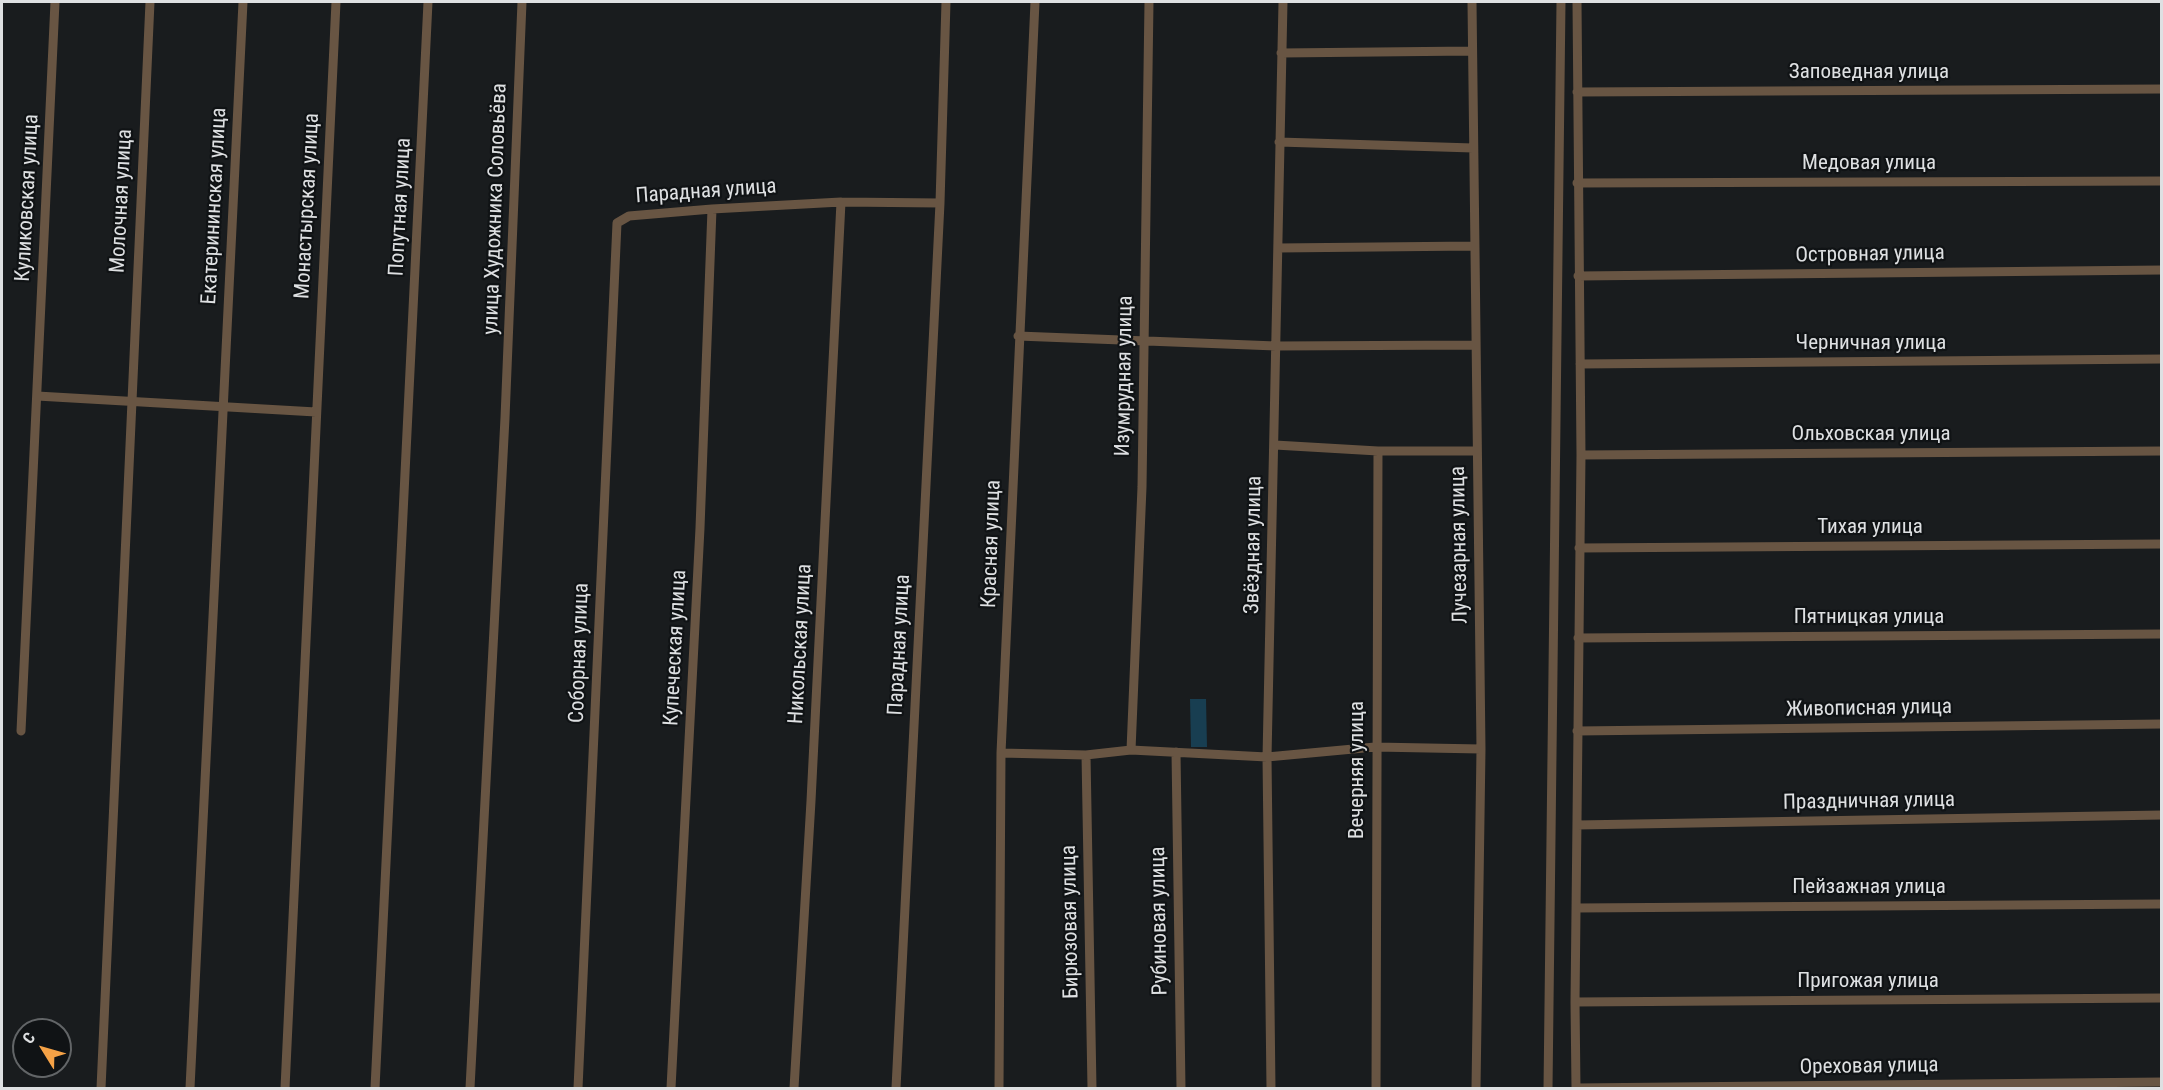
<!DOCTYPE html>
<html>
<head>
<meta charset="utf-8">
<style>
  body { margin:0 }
  #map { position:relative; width:2163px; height:1090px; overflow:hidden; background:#191c1e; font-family:"Roboto Condensed",sans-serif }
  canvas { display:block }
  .frame { position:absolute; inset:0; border:3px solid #dee0e2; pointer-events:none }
  .north { position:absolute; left:12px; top:1018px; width:60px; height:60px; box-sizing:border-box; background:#101315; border:2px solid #626567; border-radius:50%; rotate:307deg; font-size:16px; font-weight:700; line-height:24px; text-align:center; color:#dee0e2 }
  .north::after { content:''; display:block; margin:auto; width:21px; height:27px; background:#f5a246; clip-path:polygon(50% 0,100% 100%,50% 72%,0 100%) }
</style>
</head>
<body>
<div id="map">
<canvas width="2163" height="1090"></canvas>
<div class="frame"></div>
<div class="north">С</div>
</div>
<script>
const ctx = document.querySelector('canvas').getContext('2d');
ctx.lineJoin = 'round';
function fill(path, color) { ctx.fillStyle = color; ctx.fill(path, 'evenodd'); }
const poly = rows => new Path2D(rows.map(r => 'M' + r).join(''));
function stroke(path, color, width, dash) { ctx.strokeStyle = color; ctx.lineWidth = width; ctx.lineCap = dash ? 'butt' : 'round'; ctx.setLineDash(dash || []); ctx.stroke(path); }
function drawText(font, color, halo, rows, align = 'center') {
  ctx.font = font + ' "Roboto Condensed",sans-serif'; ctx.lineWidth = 4.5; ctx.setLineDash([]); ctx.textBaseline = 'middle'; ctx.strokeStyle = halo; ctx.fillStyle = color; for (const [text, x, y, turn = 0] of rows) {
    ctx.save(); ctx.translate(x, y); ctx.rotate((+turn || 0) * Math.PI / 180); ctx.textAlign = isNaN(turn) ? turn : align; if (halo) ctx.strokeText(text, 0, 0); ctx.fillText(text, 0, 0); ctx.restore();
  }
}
const green = poly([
  [1190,699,1206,699,1207,747,1191,747]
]);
const minor = poly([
  [1472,2,1481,749,1476,1088],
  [1281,53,1472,51],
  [1577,92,2162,89],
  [1279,142,1473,148],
  [1577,183,2162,181],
  [1278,248,1474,246],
  [1578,276,2162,270],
  [1018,336,1276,346,1476,345],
  [1580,364,2162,359],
  [37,396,316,412],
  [1275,445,1378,451,1476,451],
  [1581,455,2162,451],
  [1579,548,2162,544],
  [1578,638,2162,634],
  [21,731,55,2],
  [1577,731,2162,724],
  [1131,750,1142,487,1149,2],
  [1176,752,1181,1088],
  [1001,753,1086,755,1131,750,1267,757,1375,747,1481,749],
  [1086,755,1092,1088],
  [1577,825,2162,815],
  [1577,908,2162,904],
  [1575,1002,2162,998],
  [101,1088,150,2],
  [190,1088,243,2],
  [285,1088,336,2],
  [375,1088,428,2],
  [470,1088,505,418,522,2],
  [578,1088,617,223,629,216,712,209,841,202,940,203],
  [671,1088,700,528,712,209],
  [794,1088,811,801,841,202],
  [896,1088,940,203,946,2],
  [999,1088,1001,753,1035,2],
  [1271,1088,1267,757,1283,2],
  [1376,1088,1378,451],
  [1548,1088,1561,2],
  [1576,1088,1575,1002,1581,455,1577,2],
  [1576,1088,2162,1082]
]);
const streetNames = [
  ["Заповедная улица",1869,73],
  ["Медовая улица",1869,164],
  ["Парадная улица",706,192,-4],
  ["Куликовская улица",28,198,-87],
  ["Молочная улица",122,201,-87],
  ["Екатерининская улица",215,206,-87],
  ["Монастырская улица",308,206,-87],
  ["Попутная улица",401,207,-87],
  ["улица Художника Соловьёва",496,209,-88],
  ["Островная улица",1870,255,-1],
  ["Черничная улица",1871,344],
  ["Изумрудная улица",1125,376,-89],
  ["Ольховская улица",1871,435],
  ["Тихая улица",1870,528],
  ["Красная улица",992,544,-88],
  ["Звёздная улица",1254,545,-89],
  ["Лучезарная улица",1460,545,-91],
  ["Пятницкая улица",1869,618],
  ["Никольская улица",801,644,-87],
  ["Парадная улица",900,645,-87],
  ["Купеческая улица",676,648,-87],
  ["Соборная улица",580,653,-88],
  ["Живописная улица",1869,709,-1],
  ["Вечерняя улица",1358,770,-90],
  ["Праздничная улица",1869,802,-1],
  ["Пейзажная улица",1869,888],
  ["Рубиновая улица",1160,921,-91],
  ["Бирюзовая улица",1071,922,-91],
  ["Пригожая улица",1868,982],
  ["Ореховая улица",1869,1067,-1]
];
fill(green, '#183e51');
stroke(minor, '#685543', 9);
drawText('21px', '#dee0e2', '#101315', streetNames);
</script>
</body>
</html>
